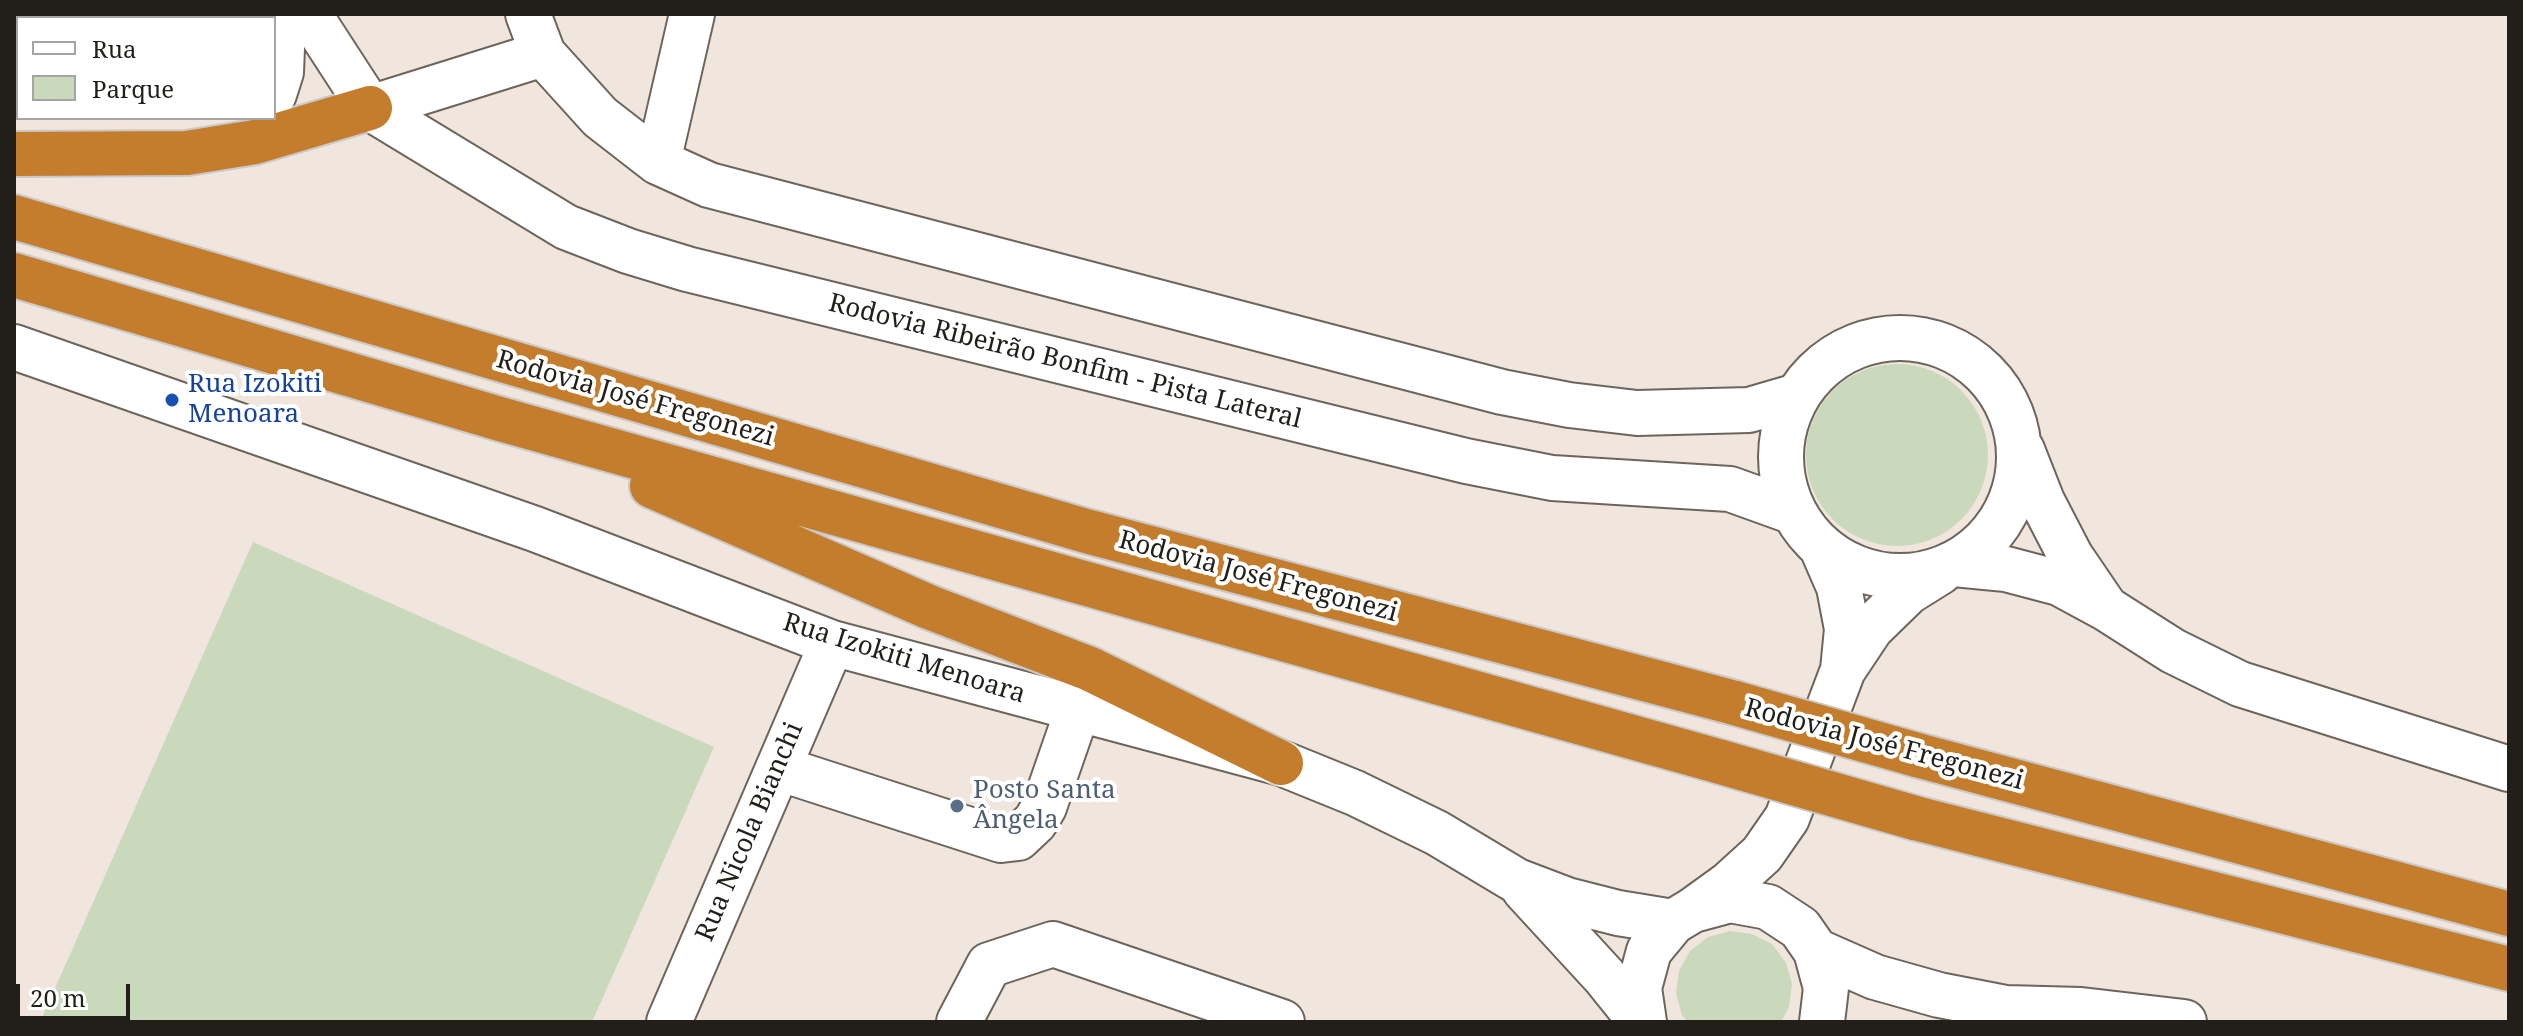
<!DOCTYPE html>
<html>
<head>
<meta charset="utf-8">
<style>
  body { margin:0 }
  #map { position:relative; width:2523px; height:1036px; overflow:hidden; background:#f0e6dd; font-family:"Noto Serif",serif }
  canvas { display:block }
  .frame { position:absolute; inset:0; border:16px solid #221f1b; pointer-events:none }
  .legend { position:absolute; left:16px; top:16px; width:260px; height:104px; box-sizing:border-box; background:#fff; border:2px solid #a7a5a4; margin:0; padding:10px 14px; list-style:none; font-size:24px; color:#221f1b }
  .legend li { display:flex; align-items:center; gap:16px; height:40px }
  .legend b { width:40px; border:2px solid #a7a5a4 }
  .scale { position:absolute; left:16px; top:984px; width:114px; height:36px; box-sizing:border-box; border:4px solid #221f1b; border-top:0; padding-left:10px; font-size:24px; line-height:28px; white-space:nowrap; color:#221f1b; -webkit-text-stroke:6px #fff; paint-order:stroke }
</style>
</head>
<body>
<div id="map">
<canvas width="2523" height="1036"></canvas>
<div class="frame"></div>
<ul class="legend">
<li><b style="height:10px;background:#fff"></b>Rua</li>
<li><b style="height:22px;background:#cad8bc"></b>Parque</li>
</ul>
<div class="scale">20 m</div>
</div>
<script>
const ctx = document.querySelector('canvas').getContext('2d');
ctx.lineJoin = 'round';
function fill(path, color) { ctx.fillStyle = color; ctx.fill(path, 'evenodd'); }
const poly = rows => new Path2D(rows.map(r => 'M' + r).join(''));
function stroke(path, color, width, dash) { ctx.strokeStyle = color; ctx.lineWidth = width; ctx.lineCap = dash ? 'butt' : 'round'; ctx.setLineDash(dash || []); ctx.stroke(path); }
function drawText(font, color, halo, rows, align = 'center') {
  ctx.font = font + ' "Noto Serif",serif'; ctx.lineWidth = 8; ctx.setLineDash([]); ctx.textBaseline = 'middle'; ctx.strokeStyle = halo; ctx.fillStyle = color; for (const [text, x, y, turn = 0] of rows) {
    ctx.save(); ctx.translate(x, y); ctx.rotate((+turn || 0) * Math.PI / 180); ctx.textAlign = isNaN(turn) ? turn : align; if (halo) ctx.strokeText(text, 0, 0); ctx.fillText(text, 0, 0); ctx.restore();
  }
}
const green = poly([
  '1806 455a91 91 0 1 1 182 0a91 91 0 1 1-182 0Z',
  [253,542,714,747,592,1022,40,1022],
  [1730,931,1752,934,1772,944,1786,963,1792,984,1789,1007,1781,1022,1688,1022,1682,1015,1676,993,1679,971,1690,951,1708,937]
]);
const minor = poly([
  [309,14,370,108,566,227,628,251,687,269,1466,461,1552,478,1730,489,1794,512],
  [528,14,543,54,600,117,658,162,709,185,1502,392,1569,405,1637,413,1749,410,1797,396],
  [274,94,281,72,282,48,277,14],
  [370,108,543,54],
  [658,162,692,14],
  '1781 457a119 119 0 1 1 238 0a119 119 0 1 1-238 0Z',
  [14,347,535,529,832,643,1281,763,1355,793,1437,833,1517,881,1567,900,1618,913,1673,922],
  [2022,450,2042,501,2071,557,2103,604],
  [1822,548,1839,587,1847,629,1843,670],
  [1954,564,2006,569,2059,583,2107,609,2173,651,2240,684,2509,769],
  [778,768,1001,840,1018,838,1035,822,1044,807,1078,709],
  [1524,889,1604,976,1641,1022],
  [1693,910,1729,884,1762,854,1787,818,1843,670,1871,628,1908,592,1940,572],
  [1816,951,1875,977,1939,995,2006,1008,2081,1010,2184,1022],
  [669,1022,832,643],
  [959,1022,989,965,1053,944,1282,1022],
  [1644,1022,1639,988,1649,951,1673,922,1693,910,1730,900,1768,907,1800,928,1816,951,1826,988,1822,1022]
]);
const highway = poly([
  [14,154,187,153,255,142,370,108],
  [14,217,1086,531,1735,703],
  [14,275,500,419,1721,762],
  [652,486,929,607,1090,669,1281,763],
  [1917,755,2509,914],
  [1915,818,2509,969]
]);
const highwayBridge = poly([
  [1735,703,1917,755],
  [1721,762,1915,818]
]);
const markers = [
  [172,400,8,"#1a4fb4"],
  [957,806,8,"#5c6f8a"]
];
const streetNames = [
  ["Rodovia Ribeirão Bonfim - Pista Lateral",1065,362,14],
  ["Rodovia José Fregonezi",635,399,16],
  ["Rodovia José Fregonezi",1258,577,15],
  ["Rua Izokiti Menoara",904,659,17],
  ["Rodovia José Fregonezi",1884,745,15],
  ["Rua Nicola Bianchi",750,832,-67]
];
const transitNames = [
  ["Rua Izokiti",188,385],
  ["Menoara",188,415]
];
const serviceNames = [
  ["Posto Santa",973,791],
  ["Ângela",973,821]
];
fill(green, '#cad8bc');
stroke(minor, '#6d655c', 48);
stroke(highway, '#cac9c8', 48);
stroke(minor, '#fff', 44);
stroke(highway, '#c47d2d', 44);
stroke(highwayBridge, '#cac9c8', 48, []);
stroke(highwayBridge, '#c47d2d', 44);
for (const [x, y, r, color] of markers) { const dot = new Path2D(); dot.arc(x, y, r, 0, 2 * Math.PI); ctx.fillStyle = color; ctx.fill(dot); stroke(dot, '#fff', 3); }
drawText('26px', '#221f1b', '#fff', streetNames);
drawText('26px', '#164399', '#fff', transitNames, 'left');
drawText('26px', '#4e5e75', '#fff', serviceNames, 'left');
</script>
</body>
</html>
